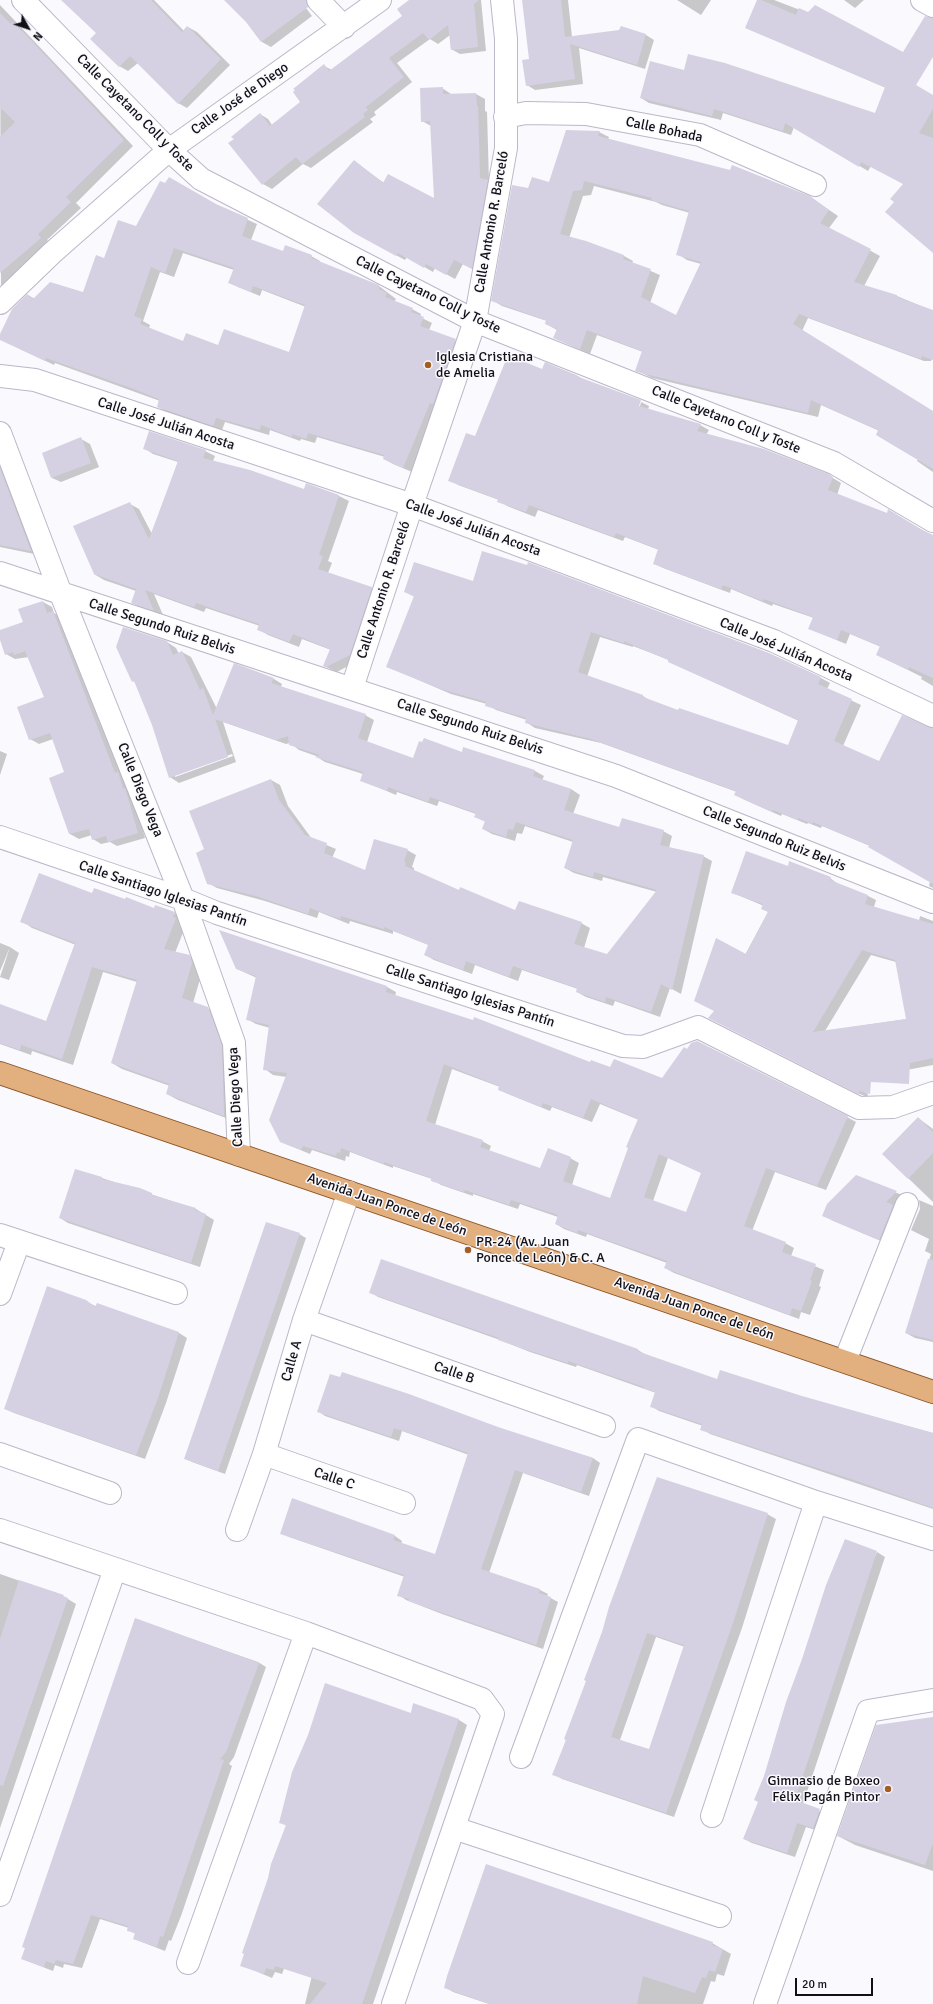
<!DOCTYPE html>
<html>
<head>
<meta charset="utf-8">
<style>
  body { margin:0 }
  #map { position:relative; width:933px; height:2004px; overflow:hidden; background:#faf9fd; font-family:Signika,sans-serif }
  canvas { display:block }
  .north { position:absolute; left:8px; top:8px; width:40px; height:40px; -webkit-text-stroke:3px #faf9fd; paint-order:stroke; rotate:130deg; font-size:11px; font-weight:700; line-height:16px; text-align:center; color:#121017 }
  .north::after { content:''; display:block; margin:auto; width:14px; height:18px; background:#121017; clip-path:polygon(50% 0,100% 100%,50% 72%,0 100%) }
  .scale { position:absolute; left:795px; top:1978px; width:78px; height:18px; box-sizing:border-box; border:2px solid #121017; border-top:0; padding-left:5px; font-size:12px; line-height:14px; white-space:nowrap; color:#121017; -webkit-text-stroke:3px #faf9fd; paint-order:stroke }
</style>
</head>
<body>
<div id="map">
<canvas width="933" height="2004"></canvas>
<div class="north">N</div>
<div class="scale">20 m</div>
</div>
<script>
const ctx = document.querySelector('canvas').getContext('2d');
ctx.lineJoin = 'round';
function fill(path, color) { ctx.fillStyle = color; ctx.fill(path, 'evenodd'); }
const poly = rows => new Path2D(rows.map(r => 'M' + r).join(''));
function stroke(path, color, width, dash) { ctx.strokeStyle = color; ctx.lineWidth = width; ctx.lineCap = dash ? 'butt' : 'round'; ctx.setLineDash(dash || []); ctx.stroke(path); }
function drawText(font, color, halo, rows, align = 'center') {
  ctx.font = font + ' Signika,sans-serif'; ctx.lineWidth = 3; ctx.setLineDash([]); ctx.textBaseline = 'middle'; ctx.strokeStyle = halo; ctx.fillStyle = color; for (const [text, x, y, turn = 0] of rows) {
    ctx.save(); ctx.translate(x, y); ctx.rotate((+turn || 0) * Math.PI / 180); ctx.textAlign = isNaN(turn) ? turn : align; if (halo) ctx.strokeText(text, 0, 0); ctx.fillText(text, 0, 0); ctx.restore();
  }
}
const shadow = poly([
  [68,0,154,0,184,31,188,27,197,32,230,65,187,108,178,103,138,63,128,71,119,66,98,33],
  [226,0,300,0,312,16,271,47,262,42,247,21],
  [411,0,481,0,486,51,460,54,451,49,450,35,438,44,430,39,397,63,412,82,374,112,376,115,370,119,373,122,311,168,303,164,272,189,263,184,230,144,260,114,268,119,272,125,301,102,324,66,332,70,403,16],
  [523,0,568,0,572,37,620,31,621,27,646,35,654,40,645,69,579,48,583,84,535,90,527,85,530,60],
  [677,0,711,0,701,15],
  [758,0,774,0,808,13,835,39,933,96,933,250,895,202,904,184,871,166,868,171,794,127,791,135,723,113,721,120,649,103,641,98,684,71,876,115,886,88,746,28],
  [844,0,864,0,855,8],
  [0,5,133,146,76,203,81,208,47,240,51,244,1,287],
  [442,88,451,94,476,94,485,99,485,111,487,112,489,182,496,186,480,273,463,264,455,279,435,268,433,272,407,257,405,260,364,238,354,161,384,183,435,200,431,126,422,121],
  [599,132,609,137,608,140,819,203,838,216,829,228,880,256,864,286,897,296,933,311,933,357,931,361,924,361,808,318,802,331,904,442,821,405,818,417,652,378,636,370,643,352,597,335,590,354,554,338,557,330,546,324,547,321,502,306,492,300,529,189,550,184],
  [594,186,656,202,662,205,690,213,678,254,687,260,701,264,676,316,650,303,660,275,632,263,633,261,624,256,569,238,583,196,591,195],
  [215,205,257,224,251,240,283,253,311,256,320,261,319,263,379,286,396,299,394,302,412,309,421,314,420,317,432,323,429,330,464,345,412,472,393,464,384,459,385,457,317,437,315,443,301,439,300,441,270,430,269,435,225,422,222,430,167,412,158,407,160,401,55,363,54,365,0,339,13,310,28,295,35,299,84,293,105,260,136,227],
  [183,253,234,270,229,282,238,287,260,296,262,290,306,307,289,353,183,342,149,328,150,325,143,321,160,272,174,277],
  [545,363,576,375,637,411,639,411,641,402,649,406,648,410,700,425,709,430,706,435,828,475,841,483,837,495,887,515,889,511,933,536,933,686,921,679,922,677,886,659,881,647,850,634,846,644,810,629,814,618,773,604,772,606,731,589,730,593,663,568,654,563,659,550,625,537,623,541,538,510,535,517,507,506,499,500,458,485,450,480,475,437,543,370],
  [933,419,933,472,917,461],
  [81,439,90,444,99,467,61,482,52,478],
  [144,448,205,451,215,456,213,461,305,490,307,485,339,496,349,501,328,561,332,563,328,573,372,588,381,593,359,660,337,672,324,666,331,650,302,639,299,647,268,635,258,629,260,626,206,608,204,612,154,594,163,615,142,608,132,603,136,591,104,580,94,574,130,504,139,509,152,534,178,462,153,454],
  [0,460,39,555,0,547],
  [474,582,821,678,830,683,827,689,861,705,843,746,880,763,933,729,933,888,929,886,930,881,870,846,822,826,821,828,808,823,807,824,782,814,781,816,745,800,736,795,737,792,601,743,535,728,526,722,527,720,496,710,487,704,451,694,388,667,415,597,405,592],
  [600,637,633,647,633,646,669,660,678,666,799,721,789,747,652,702,643,696,587,677],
  [43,602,52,607,54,613,61,617,133,794,145,838,117,846,110,842,101,844,93,839,92,835,79,839,70,834,50,779,65,773,53,739,39,744,30,739,45,698,29,657,15,659,6,654,0,637,0,631,24,623,20,609],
  [167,642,176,648,179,654,182,652,191,657,217,709,235,665,274,679,282,684,281,687,365,715,374,720,367,742,414,759,462,753,464,748,535,771,544,776,542,780,571,789,580,795,573,814,620,828,663,831,672,836,669,848,703,856,712,861,681,994,670,988,660,1017,615,1001,613,1006,586,997,577,992,578,989,522,970,518,981,475,965,472,974,434,960,425,955,429,945,393,931,393,934,350,921,349,924,319,912,317,918,265,901,217,888,208,883,206,850,271,780,280,785,288,806,312,839,336,849,332,858,365,872,407,850,416,855,412,867,414,868,414,871,460,891,516,911,581,923,590,928,584,948,608,955,657,892,603,877,602,881,574,873,565,868,573,842,525,826,522,834,517,833,515,841,492,834,483,829,486,822,475,817,476,814,439,801,437,806,397,792,396,795,361,780,363,774,325,762,317,757,319,757,299,750,290,743,286,744,223,722,236,762,179,783,170,777,153,725,135,682,133,681],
  [232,754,233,756,175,777,175,775],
  [0,751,7,754,0,775],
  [788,867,830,878,838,884,868,896,876,900,874,907,919,921,920,916,933,921,933,1065,838,1083,715,1011,768,912,764,906,733,893],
  [871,955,896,962,907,1019,825,1031],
  [92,894,174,913,185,919,186,925,175,953,189,956,200,962,203,969,193,1003,207,1008,218,1014,232,1052,234,1121,178,1100,167,1094,170,1086,122,1069,112,1063,137,982,103,972,73,1065,32,1051,31,1055,0,1044,0,1005,47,1022,76,945,32,928,22,921],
  [221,932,387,987,396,992,395,996,590,1063,847,1117,856,1122,826,1190,775,1172,752,1231,785,1243,794,1248,791,1256,824,1270,819,1286,821,1287,810,1315,801,1312,799,1319,674,1273,665,1268,667,1263,587,1234,586,1237,564,1229,556,1224,558,1217,520,1204,518,1209,473,1194,473,1196,441,1185,432,1179,393,1166,393,1168,350,1152,349,1157,346,1156,345,1161,312,1150,310,1154,281,1142,287,1077,273,1075,265,1069,270,1028,256,1024,247,1019,257,978,237,969],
  [452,1069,500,1087,499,1089,508,1094,550,1111,552,1107,592,1122,600,1104,639,1120,611,1199,572,1185,579,1163,570,1158,541,1169,489,1151,491,1146,482,1141,435,1125],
  [668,1158,702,1173,686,1214,653,1201],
  [0,943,10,947,0,971],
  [10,947,19,953,9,980,0,977],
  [860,1089,868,1094,867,1097,855,1092],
  [918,1118,933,1129,933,1202,883,1154],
  [856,1177,910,1198,888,1244,831,1220],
  [102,1178,196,1209,214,1220,200,1267,68,1223,60,1218],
  [919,1200,933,1206,933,1342,915,1338,906,1333,931,1254,925,1251,929,1239,911,1230,920,1209],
  [299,1234,306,1238,225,1474,192,1462,185,1458],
  [381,1261,638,1350,646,1355,718,1380,802,1397,933,1433,933,1509,710,1434,702,1429,703,1426,659,1411,651,1406,656,1393,577,1365,576,1367,530,1352,500,1340,378,1297,370,1292],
  [86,1301,97,1307,179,1333,187,1338,166,1403,145,1459,14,1413,5,1409],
  [318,1411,498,1428,593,1458,600,1463,589,1496,523,1473,489,1573,540,1590,548,1594,547,1596,558,1602,543,1649,442,1614,406,1600,399,1595,405,1577,289,1537,282,1533,293,1500,395,1536,402,1541,401,1544,436,1556,469,1455,402,1431,399,1441,325,1416],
  [767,1514,776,1519,742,1628,674,1817,562,1779,554,1774,587,1681],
  [656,1637,685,1647,650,1751,620,1740],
  [877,1552,885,1557,803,1804,828,1815,822,1832,806,1827,795,1857,752,1843,744,1839],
  [0,1574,63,1596,76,1604,0,1828],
  [135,1619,258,1662,266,1667,234,1757,229,1764,232,1766,181,1916,171,1941,169,1940,165,1951,134,1939,136,1934,128,1930,129,1928,100,1919,82,1968,64,1964,63,1968,55,1965,53,1971,22,1959],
  [413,1705,459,1720,467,1725,373,2004,305,2004,339,1866,325,1862,282,1974,275,1972,272,1978,241,1965,287,1826,280,1822,411,1714],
  [933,1718,933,1871,855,1845,838,1836],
  [712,1943,731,1954,724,1976,717,1974,715,1982,711,1981,703,2004,489,2004,453,1992,445,1987]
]);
const building = poly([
  [61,0,151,0,182,32,187,26,221,59,178,104,130,56,119,67,90,39,96,33],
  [224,0,306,0,308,7,261,42,246,22],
  [409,0,479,0,474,4,478,47,451,50,448,25,429,40,423,33,389,58,404,77,366,107,368,110,363,114,365,117,302,164,296,157,262,185,228,143,234,139,231,137,260,113,270,126,300,102,293,92,295,90,293,89,324,64,329,71,402,16,397,9],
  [522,0,561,0,565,37,619,30,621,26,646,34,637,65,570,44,575,79,526,86,522,60,529,59],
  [757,0,761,0,796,15,799,8,808,12,815,5,903,52,925,16,933,18,933,57,916,85,933,95,933,109,919,133,933,138,933,253,885,212,894,202,890,199,903,184,861,162,859,167,785,123,783,131,714,109,712,116,640,98,650,61,684,70,688,54,725,63,875,113,885,87,745,28],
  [0,13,11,24,13,22,28,37,124,140,66,197,71,202,38,234,41,238,0,273,0,137,15,122,0,107],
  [443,87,443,94,476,93,477,106,478,106,480,178,488,180,472,269,454,260,446,275,426,264,424,268,398,253,396,256,354,233,317,204,354,160,383,183,388,174,434,198,430,121,421,122,420,88],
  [566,130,600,131,598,136,730,170,732,165,810,196,829,210,820,223,871,249,854,282,897,295,897,297,933,310,933,360,922,356,921,359,799,314,793,324,933,411,933,469,876,435,878,430,811,400,808,413,641,373,635,371,642,351,587,330,580,349,553,338,557,329,545,324,546,320,491,301,512,185,528,188,532,177,549,182],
  [584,181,652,198,651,200,689,211,676,255,701,262,676,315,641,297,651,269,623,259,624,255,586,241,560,234,573,191,582,190],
  [169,177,216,204,248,218,242,236,283,251,285,245,312,255,311,258,379,285,379,289,387,293,385,297,413,308,411,312,424,317,420,326,456,339,433,404,430,403,403,468,383,459,384,455,308,433,306,439,292,434,292,437,261,425,260,430,216,418,213,426,157,407,159,399,134,389,46,358,45,361,0,340,0,334,12,309,27,294,33,299,50,282,83,292,96,255,104,258,118,220,136,226,160,181,165,183],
  [174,248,234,268,228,283,251,292,253,286,305,305,289,352,224,329,218,345,186,333,183,341,140,324,142,319,134,316,151,267,165,273],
  [508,355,542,369,545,362,576,375,576,376,641,400,639,406,701,424,697,431,764,449,829,474,833,477,828,490,887,513,888,509,914,525,914,526,933,535,933,678,909,667,908,670,876,655,880,646,841,630,837,640,808,629,813,617,764,599,763,601,723,585,721,589,653,564,658,549,616,533,614,537,529,505,526,512,497,502,498,499,448,481,466,433,475,436],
  [149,431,206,450,203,458,250,470,304,489,306,483,339,495,319,555,323,556,318,569,372,587,350,655,326,667,323,666,330,649,293,634,289,642,257,630,259,624,196,603,194,607,145,590,154,611,131,603,136,589,94,574,73,526,130,502,149,539,178,461,143,449],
  [81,437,91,463,51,478,42,453],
  [0,468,31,551,0,545],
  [482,551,527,565,528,562,769,653,821,677,818,684,852,699,834,741,879,761,902,715,933,728,933,884,868,847,869,845,813,822,812,824,798,818,798,820,773,810,772,812,734,795,736,791,591,739,525,723,526,718,485,706,486,702,441,689,386,667,414,596,404,592,414,562,473,581],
  [591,632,624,643,624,641,668,660,668,662,798,720,788,745,679,708,678,710,643,697,643,695,578,672],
  [43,601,47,613,53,611,115,773,118,772,123,789,125,788,138,833,108,842,106,836,92,840,89,829,69,834,49,778,64,772,50,733,29,740,17,707,44,697,25,651,14,655,13,652,5,655,0,640,0,630,23,622,18,609],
  [123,627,167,641,173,655,182,651,200,690,203,688,213,715,234,663,274,678,271,683,366,714,358,738,413,758,419,741,422,742,424,738,462,752,463,747,535,770,533,776,571,789,564,810,619,827,622,818,664,830,660,845,704,855,672,990,661,984,651,1012,606,997,605,1002,576,992,577,988,513,966,509,977,466,961,463,970,424,955,428,945,384,927,384,929,341,916,340,919,310,908,308,914,256,896,207,884,196,853,204,849,189,811,271,779,279,800,305,835,327,843,324,853,365,870,374,839,408,849,404,862,406,862,405,866,459,890,460,887,515,910,519,901,582,922,574,944,607,954,657,890,594,872,593,877,564,868,573,840,516,822,513,830,508,829,506,837,482,829,485,821,474,817,476,813,430,797,428,802,388,787,387,791,360,781,363,772,315,757,320,755,289,745,288,736,276,740,215,719,228,757,169,778,152,725,134,681,132,682,116,647],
  [746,851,788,866,789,861,831,877,830,880,868,895,865,904,933,924,933,1058,910,1063,909,1084,871,1082,870,1094,859,1091,858,1094,708,1018,714,1011,694,1001,716,938,746,954,768,912,761,909,763,904,731,893],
  [862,950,895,960,906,1019,813,1032],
  [39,873,92,893,94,888,125,899,126,897,154,908,155,905,175,912,173,917,176,918,164,949,190,955,192,963,182,998,208,1007,222,1045,224,1116,166,1094,169,1084,111,1063,137,980,92,967,62,1059,21,1045,20,1050,0,1043,0,1004,46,1021,75,943,20,922],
  [219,930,387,986,386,992,473,1020,474,1017,590,1062,591,1060,610,1067,614,1059,662,1078,684,1047,687,1049,691,1043,697,1041,848,1116,817,1186,766,1168,744,1226,786,1242,782,1252,816,1264,810,1280,812,1281,801,1311,792,1308,790,1315,664,1268,667,1261,578,1230,577,1233,555,1224,558,1215,511,1200,509,1205,465,1190,464,1192,431,1181,431,1178,384,1162,384,1164,341,1148,340,1153,337,1152,336,1156,303,1146,301,1150,280,1142,269,1120,287,1073,263,1070,269,1025,246,1020,256,976,236,969],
  [444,1064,499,1086,498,1090,541,1107,543,1103,583,1118,591,1099,638,1119,626,1147,628,1148,610,1198,563,1181,571,1157,548,1148,540,1168,480,1147,483,1140,426,1121],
  [659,1154,701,1173,686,1212,644,1197],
  [918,1117,933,1132,933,1153,908,1179,882,1154],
  [75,1169,102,1177,102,1179,140,1188,152,1193,152,1195,196,1208,195,1210,206,1214,191,1263,59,1218],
  [856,1175,897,1191,886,1202,893,1205,879,1240,822,1216,827,1204],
  [266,1222,300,1233,218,1471,184,1459],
  [381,1259,638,1349,637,1351,717,1379,720,1370,802,1396,933,1433,933,1508,851,1479,700,1430,702,1424,650,1407,655,1392,643,1388,644,1387,568,1361,568,1363,521,1348,498,1340,499,1338,369,1293],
  [928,1259,933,1260,933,1340,905,1333],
  [47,1286,86,1300,95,1307,97,1303,179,1332,158,1398,136,1455,4,1409],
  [342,1372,409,1394,498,1427,593,1458,581,1492,515,1470,481,1569,540,1589,539,1593,551,1597,536,1645,408,1601,409,1599,397,1596,404,1575,280,1534,292,1498,395,1535,393,1540,435,1554,468,1453,394,1428,391,1437,317,1412,330,1374,340,1377],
  [657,1477,768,1513,733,1623,666,1813,552,1775,566,1740,564,1739,586,1681,584,1680,602,1632,609,1607],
  [647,1633,684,1645,649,1749,611,1737],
  [845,1539,877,1551,795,1800,820,1809,813,1828,797,1823,787,1853,743,1839,758,1802,754,1800,764,1776,786,1702,802,1659,826,1585],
  [19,1580,64,1595,63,1596,68,1598,3,1786,0,1785,0,1639],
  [135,1618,259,1663,226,1752,220,1759,224,1760,172,1911,163,1937,160,1936,157,1947,133,1939,135,1933,127,1931,128,1926,91,1915,73,1964,56,1960,54,1964,46,1961,44,1967,21,1959,25,1948,22,1947],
  [325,1683,411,1713,413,1703,459,1719,362,2004,310,2004,327,1983,275,1966,274,1970,266,1968,264,1974,240,1966,244,1954,242,1953,268,1878,271,1864,286,1825,279,1823,292,1772,308,1735],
  [933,1717,933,1843,925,1865,837,1836,876,1725],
  [486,1864,713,1942,712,1945,723,1949,715,1972,709,1970,706,1978,702,1977,695,1993,643,1976,637,2004,490,2004,444,1988,447,1976]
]);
const minor = poly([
  [23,0,169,150,201,179,475,321,834,463,933,521],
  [318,0,344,27],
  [922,0,933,6],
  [505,117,526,113,586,114,700,135,815,185],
  [0,303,52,253,169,150,380,0],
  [0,376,35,380,412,505,774,641,933,716],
  [0,433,61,594,183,899,234,1043,239,1155],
  [0,573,616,776,933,902],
  [352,688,412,505,475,321,506,148,506,39,502,0],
  [0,837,183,899,217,913,623,1046,643,1047,698,1027,859,1108,893,1107,933,1093],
  [0,1235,176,1293],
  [0,1294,19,1242],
  [304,1320,604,1426],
  [845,1361,907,1204],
  [0,1454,110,1493],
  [264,1454,404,1503],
  [0,1530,306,1633,482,1699,493,1714,393,2004],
  [237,1530,264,1454,304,1320,349,1192],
  [521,1757,638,1439,816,1502,933,1539],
  [712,1816,816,1502],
  [454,1828,720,1916],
  [0,1895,115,1569],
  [188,1963,306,1633],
  [765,2004,868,1711,933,1700]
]);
const major = poly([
  [0,1073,933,1392]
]);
const markers = [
  [428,365,4,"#9f5f27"],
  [468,1250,4,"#9f5f27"],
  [888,1789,4,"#9f5f27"]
];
const streetNames = [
  ["Calle José de Diego",240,99,-35],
  ["Calle Cayetano Coll y Toste",135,113,45],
  ["Calle Bohada",664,130,12],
  ["Calle Antonio R. Barceló",492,222,-80],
  ["Calle Cayetano Coll y Toste",428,295,26],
  ["Calle Cayetano Coll y Toste",726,420,22],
  ["Calle José Julián Acosta",166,424,18],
  ["Calle José Julián Acosta",473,528,20],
  ["Calle Antonio R. Barceló",384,590,-72],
  ["Calle Segundo Ruiz Belvis",162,627,18],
  ["Calle José Julián Acosta",786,650,23],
  ["Calle Segundo Ruiz Belvis",470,727,18],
  ["Calle Diego Vega",140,790,68],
  ["Calle Segundo Ruiz Belvis",774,839,22],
  ["Calle Santiago Iglesias Pantín",163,894,19],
  ["Calle Santiago Iglesias Pantín",470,996,18],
  ["Calle Diego Vega",236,1097,-93],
  ["Avenida Juan Ponce de León",387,1205,19],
  ["Avenida Juan Ponce de León",694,1309,19],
  ["Calle A",292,1361,-74],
  ["Calle B",454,1373,19],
  ["Calle C",334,1479,19]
];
const poiNames = [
  ["Iglesia Cristiana",436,357],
  ["de Amelia",436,373],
  ["PR-24 (Av. Juan",476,1242],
  ["Ponce de León) & C. A",476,1258],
  ["Gimnasio de Boxeo",880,1781,"right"],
  ["Félix Pagán Pintor",880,1797,"right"]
];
fill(shadow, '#0003');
fill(building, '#d5d1e3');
stroke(minor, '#bcb7c9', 24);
stroke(major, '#8c5423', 24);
stroke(minor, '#fff', 22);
stroke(major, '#e2af7f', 22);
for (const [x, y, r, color] of markers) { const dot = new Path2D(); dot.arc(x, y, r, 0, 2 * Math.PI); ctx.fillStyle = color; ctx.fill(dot); stroke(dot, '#faf9fd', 1.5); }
drawText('14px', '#121017', '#faf9fd', streetNames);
drawText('14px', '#121017', '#faf9fd', poiNames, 'left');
</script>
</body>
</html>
